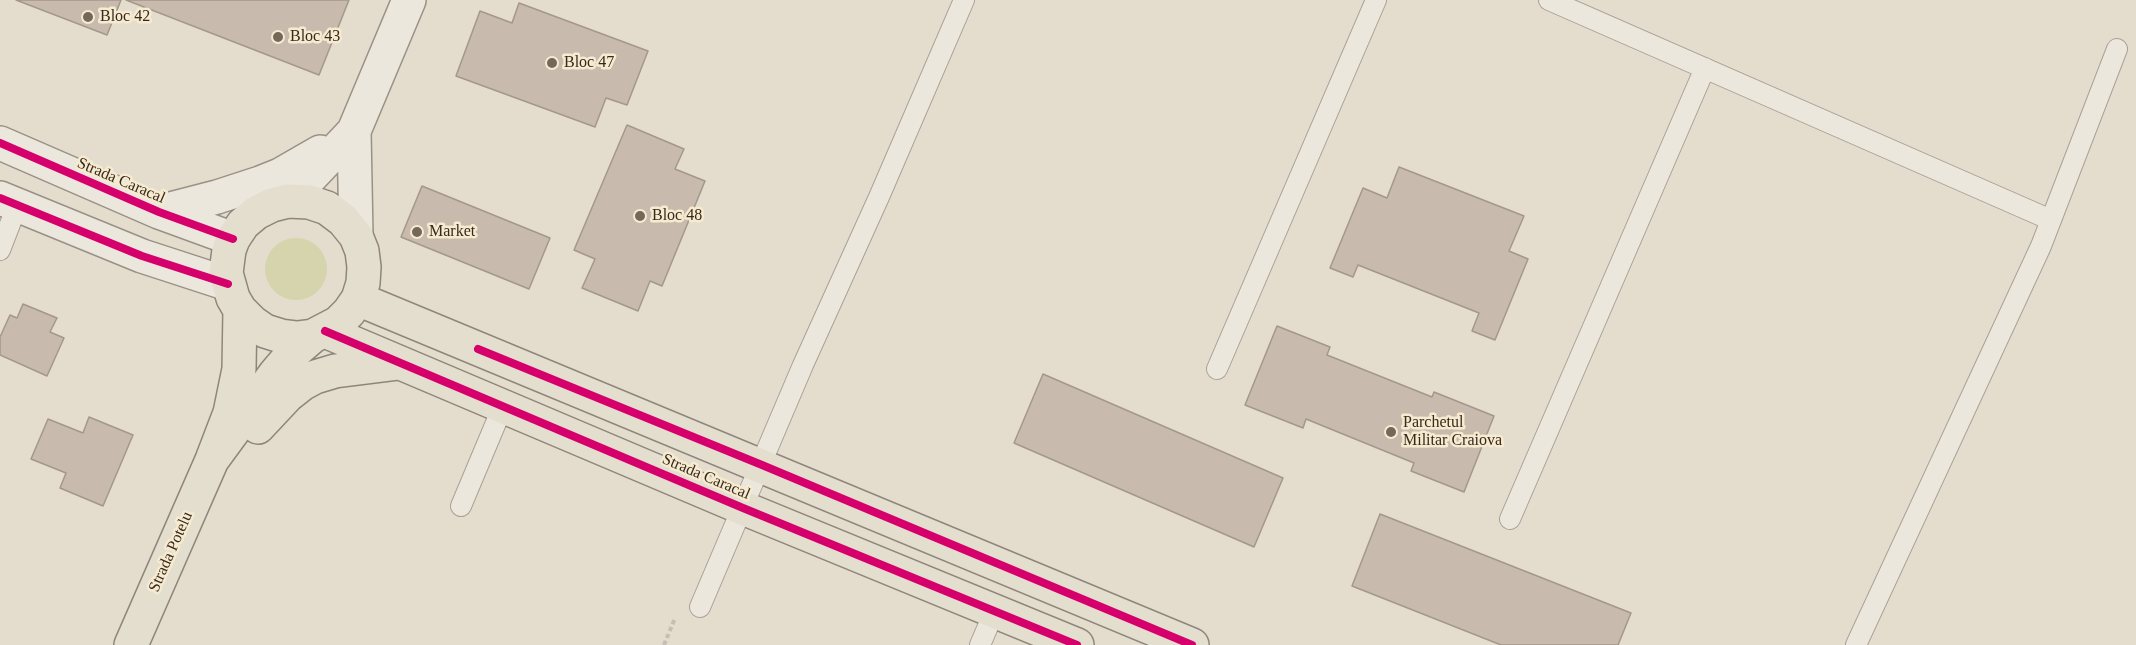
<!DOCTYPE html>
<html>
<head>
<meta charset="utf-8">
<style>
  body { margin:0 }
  canvas { display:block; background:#e4dccc }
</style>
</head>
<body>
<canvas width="2136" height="645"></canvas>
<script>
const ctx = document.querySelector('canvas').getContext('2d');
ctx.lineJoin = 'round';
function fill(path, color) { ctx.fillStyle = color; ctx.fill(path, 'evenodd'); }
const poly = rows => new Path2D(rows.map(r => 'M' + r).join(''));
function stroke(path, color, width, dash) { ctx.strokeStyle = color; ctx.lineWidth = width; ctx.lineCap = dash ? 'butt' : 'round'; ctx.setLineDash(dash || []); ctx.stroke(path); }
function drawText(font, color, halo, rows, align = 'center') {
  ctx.font = font + ' "Times New Roman",serif'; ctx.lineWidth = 5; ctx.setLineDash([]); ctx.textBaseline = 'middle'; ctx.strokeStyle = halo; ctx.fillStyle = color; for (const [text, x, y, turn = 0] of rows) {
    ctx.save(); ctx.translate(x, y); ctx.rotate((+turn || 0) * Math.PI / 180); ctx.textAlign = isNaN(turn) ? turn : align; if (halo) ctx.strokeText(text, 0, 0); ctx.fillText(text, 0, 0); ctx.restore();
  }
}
const green = poly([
  '265 269a31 31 0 1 1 62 0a31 31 0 1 1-62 0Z'
]);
const building = poly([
  [16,0,121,0,107,35,16,0],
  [126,0,349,0,319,75,126,0],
  [519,3,648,51,627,105,606,98,595,127,456,76,480,11,512,23,519,3],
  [627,125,684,149,675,169,705,181,662,286,650,281,638,311,582,288,595,259,574,250,627,125],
  [1399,167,1524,216,1509,251,1528,259,1495,340,1472,331,1479,313,1358,265,1353,277,1330,268,1363,188,1387,198,1399,167],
  [422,186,550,238,529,289,401,237,422,186],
  [23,304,57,318,50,332,64,338,47,376,0,355,0,337,10,315,17,318,23,304],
  [1277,326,1330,347,1327,355,1432,397,1434,392,1494,416,1464,492,1411,471,1414,463,1306,419,1303,428,1245,405,1277,326],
  [1043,374,1283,478,1254,547,1014,443,1043,374],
  [89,417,133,435,103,506,60,488,66,473,31,459,48,419,83,433,89,417],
  [1380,514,1631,613,1618,645,1501,645,1352,586,1380,514]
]);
const path = poly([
  [664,645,675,618]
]);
const lane = poly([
  [1549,0,2051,220],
  [0,250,17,206],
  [1217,369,1376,0],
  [461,506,503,406],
  [1510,519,1705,68],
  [700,607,803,365,879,197,964,0],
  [980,645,995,610],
  [1856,645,2041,246,2117,49]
]);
const secondary = poly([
  [354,131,356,236],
  [0,143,159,212,233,239],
  [0,198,142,256,228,284],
  [288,201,354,131,409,0],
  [159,212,217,197,260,183,280,175,320,152]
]);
const primary = poly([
  [358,299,1192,645],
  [325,331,743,508,1077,645],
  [258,427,288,395,302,384,315,377,335,371,399,363],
  [212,460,275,374,292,354,313,336,338,323,349,312,358,299,363,283,364,267,362,251,356,236,343,220,327,208,309,202,288,201,272,205,256,213,243,224,233,239,229,250,226,273,233,298,240,310,252,322,265,331,281,336,297,338,313,336],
  [131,645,212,460,230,413,239,369,240,310]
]);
const cycleway = poly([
  [0,143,159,212,233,239],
  [0,198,142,256,228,284],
  [325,331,743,508,1077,645],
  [478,349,762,465,1192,645]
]);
const markers = [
  [88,17,6,"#74685a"],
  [278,37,6,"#74685a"],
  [552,63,6,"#74685a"],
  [640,216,6,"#74685a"],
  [417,232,6,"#74685a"],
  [1391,432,6,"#74685a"]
];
const poiNames = [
  ["Bloc 42",100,17],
  ["Bloc 43",290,37],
  ["Bloc 47",564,63],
  ["Bloc 48",652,216],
  ["Market",429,232],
  ["Parchetul",1403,423],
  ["Militar Craiova",1403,441]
];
const streetNames = [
  ["Strada Caracal",121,181,23],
  ["Strada Caracal",706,477,23],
  ["Strada Potelu",171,552,-66]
];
fill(green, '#d5d4ad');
fill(building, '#c8baac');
stroke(building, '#a4988b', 1.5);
stroke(lane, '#a9a195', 22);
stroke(secondary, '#999185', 36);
stroke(primary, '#8e867c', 36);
stroke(path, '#c5beb4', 4, [4.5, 3]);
stroke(lane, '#ece7dd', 20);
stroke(secondary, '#ece7dd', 33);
stroke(primary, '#e4decf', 33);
stroke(cycleway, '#d6006c', 8);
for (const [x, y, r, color] of markers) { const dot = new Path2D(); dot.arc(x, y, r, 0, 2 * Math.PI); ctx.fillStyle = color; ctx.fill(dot); stroke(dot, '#f6ebd0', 2); }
drawText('16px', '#38291d', '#f6ebd0', poiNames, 'left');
drawText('16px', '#38291d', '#f6ebd0', streetNames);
</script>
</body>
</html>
